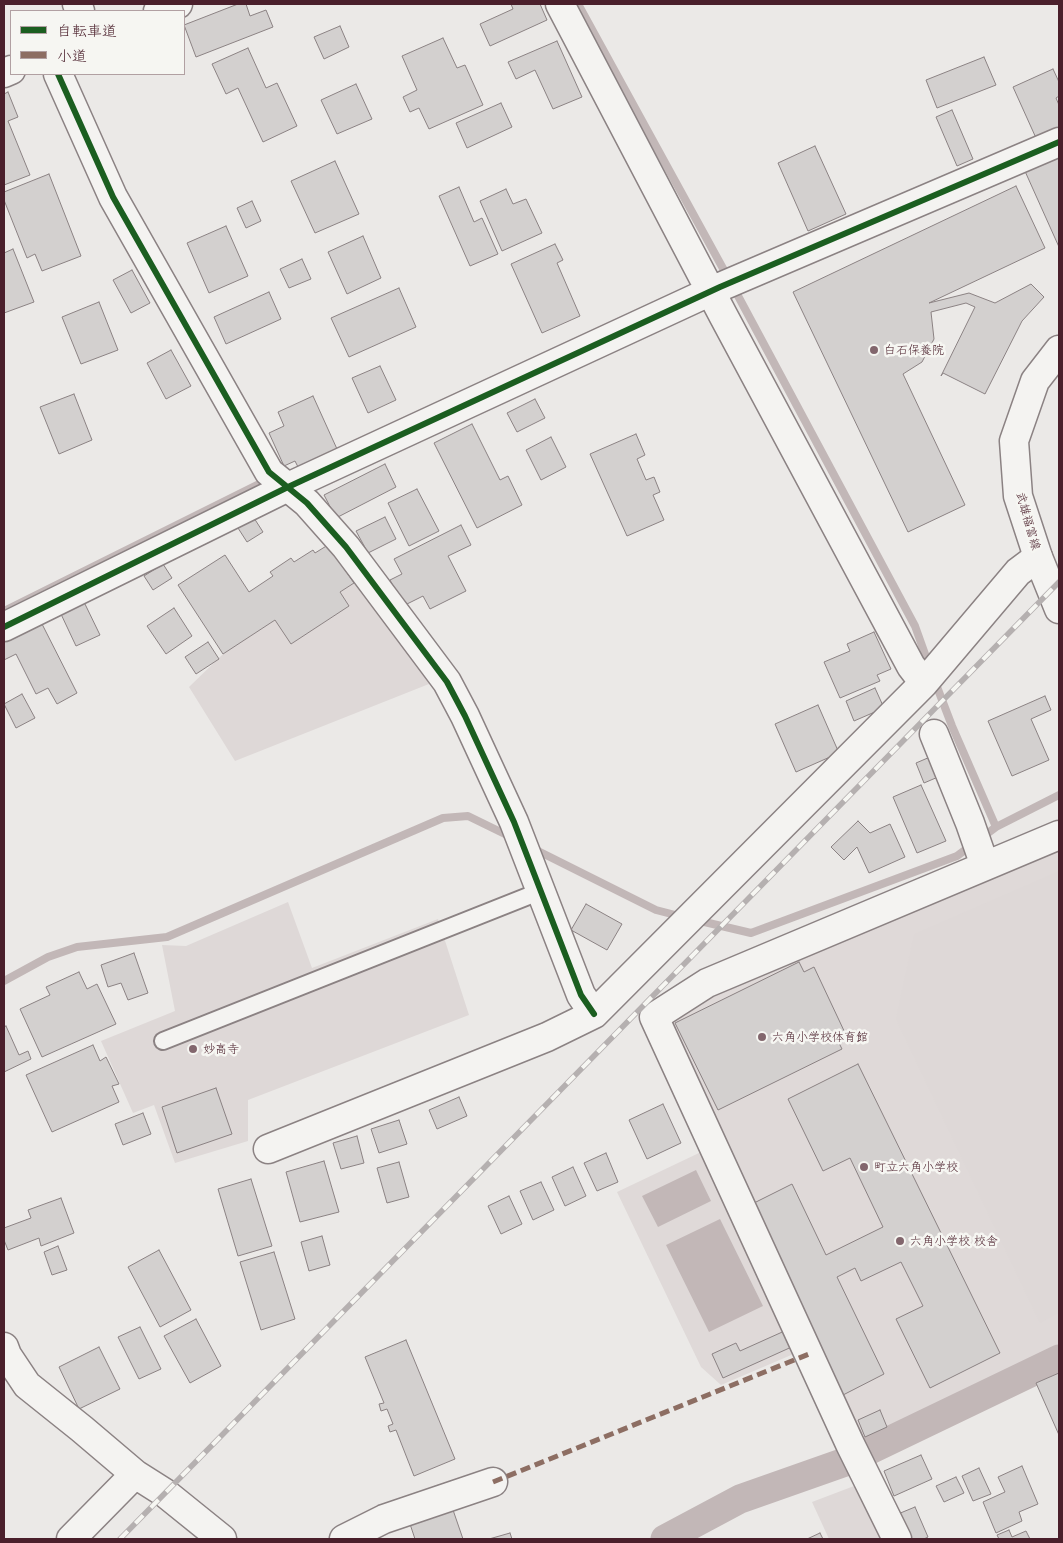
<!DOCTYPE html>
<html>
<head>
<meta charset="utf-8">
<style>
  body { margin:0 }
  #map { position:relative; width:1063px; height:1543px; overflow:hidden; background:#ebe9e7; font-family:Mali,"Klee One",sans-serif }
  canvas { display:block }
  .frame { position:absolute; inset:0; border:5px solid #4a1f2b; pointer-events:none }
  .legend { position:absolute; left:10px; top:10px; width:175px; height:65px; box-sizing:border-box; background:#f6f6f2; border:1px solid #b1a0a2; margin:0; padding:6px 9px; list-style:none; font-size:15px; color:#4a1f2b }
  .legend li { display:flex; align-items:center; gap:10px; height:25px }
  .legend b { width:25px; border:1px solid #b1a0a2 }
</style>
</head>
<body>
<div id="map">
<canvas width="1063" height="1543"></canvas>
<div class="frame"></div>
<ul class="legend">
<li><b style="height:6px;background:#1b5e20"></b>自転車道</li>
<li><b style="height:6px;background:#8d6e63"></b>小道</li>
</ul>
</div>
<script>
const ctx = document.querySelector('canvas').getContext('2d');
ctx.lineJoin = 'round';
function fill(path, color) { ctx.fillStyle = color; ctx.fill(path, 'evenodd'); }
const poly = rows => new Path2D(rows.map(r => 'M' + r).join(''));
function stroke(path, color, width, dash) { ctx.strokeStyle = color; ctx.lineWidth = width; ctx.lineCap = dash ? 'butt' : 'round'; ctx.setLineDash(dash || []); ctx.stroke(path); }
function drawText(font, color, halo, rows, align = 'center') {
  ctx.font = font + ' Mali,"Klee One",sans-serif'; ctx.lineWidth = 5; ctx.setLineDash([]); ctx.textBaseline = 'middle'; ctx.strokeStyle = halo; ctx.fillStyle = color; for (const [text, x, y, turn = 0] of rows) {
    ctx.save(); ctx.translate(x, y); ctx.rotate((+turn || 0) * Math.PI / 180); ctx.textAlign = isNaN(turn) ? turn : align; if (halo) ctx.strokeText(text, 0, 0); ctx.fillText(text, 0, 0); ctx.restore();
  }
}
const built = poly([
  [1059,849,1059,1352,858,1448,810,1347,721,1385,701,1367,617,1192,720,1143,665,1022,710,994]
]);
const green = poly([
  [359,580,434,682,235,761,189,687,223,654,275,620,291,644,349,606,340,592],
  [1059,871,1059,1313,1040,1323,896,1019,914,934],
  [288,902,312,968,438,919,469,1015,248,1100,248,1141,175,1163,154,1105,133,1113,101,1041,175,1011,162,945,186,946],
  [862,1483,887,1539,829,1539,812,1502]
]);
const water = poly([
  [696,1170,711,1201,658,1227,642,1196],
  [720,1219,763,1306,709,1332,666,1245]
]);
const stream = poly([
  [578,4,737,294,915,626,930,668],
  [4,611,269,479],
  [934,679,952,726,996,827],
  [532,848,656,910,683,917],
  [696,920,751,933,957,856,996,827,1059,795],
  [4,981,48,957,77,947,167,937,443,818,468,816,513,838]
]);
const canal = poly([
  [665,1539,740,1499,845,1462,1059,1359]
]);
const building = poly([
  [238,4,246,4,250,16,266,10,273,27,196,57,184,25,238,4],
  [511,4,540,4,547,20,490,46,480,24,513,9,511,4],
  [340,26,349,47,324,59,314,37,340,26],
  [443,38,457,68,465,65,483,105,429,129,419,108,410,112,403,97,417,90,402,56,443,38],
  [557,41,582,97,553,109,535,70,516,79,508,62,557,41],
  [248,48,266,88,277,83,297,126,263,142,238,88,226,94,212,64,248,48],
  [984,57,996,85,937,108,926,80,984,57],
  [1053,69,1059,82,1059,96,1056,98,1059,105,1059,128,1036,138,1013,87,1053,69],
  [356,84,372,119,337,134,321,100,356,84],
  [8,92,18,117,8,121,30,175,4,185,4,94,8,92],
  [501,103,512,127,467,148,456,123,501,103],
  [952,110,973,159,957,166,936,117,952,110],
  [815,146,846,214,808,231,778,163,815,146],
  [1059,153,1059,247,1024,169,1059,153],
  [335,161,359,214,315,233,291,181,335,161],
  [49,174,81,256,42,271,35,254,27,258,4,200,4,192,49,174],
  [1016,186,1045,248,929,303,969,293,995,303,1031,284,1044,297,1022,321,985,394,943,373,941,376,975,307,966,303,931,312,934,339,922,362,903,374,965,505,908,532,793,292,1016,186],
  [459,187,474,222,482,218,498,254,470,266,439,196,459,187],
  [506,189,513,204,526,199,542,233,502,251,480,201,506,189],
  [252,201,261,221,246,228,237,208,252,201],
  [226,226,248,276,209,293,187,243,226,226],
  [363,236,381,278,347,294,328,252,363,236],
  [555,244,563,260,557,263,580,316,542,333,511,264,555,244],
  [13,249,34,302,4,313,4,253,13,249],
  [302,259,311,279,289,288,280,269,302,259],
  [132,270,150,303,131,313,113,280,132,270],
  [399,288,416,327,349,357,331,318,399,288],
  [269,292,281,319,226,344,214,317,269,292],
  [99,302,118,350,81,364,62,317,99,302],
  [171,350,191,386,166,399,147,363,171,350],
  [380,366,396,400,368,413,352,378,380,366],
  [74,394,92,440,59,454,40,407,74,394],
  [313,396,337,449,298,467,295,461,284,466,269,433,284,426,278,412,313,396],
  [535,399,545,418,517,432,507,413,535,399],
  [472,424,500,480,508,476,522,505,477,528,434,443,472,424],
  [636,434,645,455,637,459,646,480,654,477,660,492,653,495,664,520,627,536,590,454,636,434],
  [551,437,566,467,541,480,526,450,551,437],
  [385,464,396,487,336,518,324,495,385,464],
  [417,489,439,531,409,546,388,503,417,489],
  [385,517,396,539,368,553,356,531,385,517],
  [254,518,263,532,247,542,238,528,254,518],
  [461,525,471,545,448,556,466,591,430,609,423,596,403,606,390,580,402,574,394,559,461,525],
  [328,545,354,583,340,592,349,606,291,644,275,620,223,654,178,585,225,555,249,592,273,576,270,572,291,558,294,562,313,550,315,553,328,545],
  [163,564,172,578,153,590,144,576,163,564],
  [84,602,100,635,76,646,60,612,84,602],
  [174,608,192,636,166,654,147,626,174,608],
  [41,622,77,693,57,704,48,688,36,694,16,654,4,660,4,641,41,622],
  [874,632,891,669,877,675,880,681,840,698,824,662,850,651,847,644,874,632],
  [208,642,219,659,196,674,185,657,208,642],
  [875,688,884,708,854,721,846,701,875,688],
  [22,694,35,718,16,728,4,704,22,694],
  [1045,696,1051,710,1031,719,1049,760,1012,776,988,721,1045,696],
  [818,705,839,753,796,772,775,724,818,705],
  [937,754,945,774,924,783,916,763,937,754],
  [921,785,946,841,917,853,893,797,921,785],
  [858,821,870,833,890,824,905,857,869,873,857,847,844,860,831,847,858,821],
  [586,904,622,924,607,950,571,930,586,904],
  [134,953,148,993,128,1000,121,983,108,987,101,965,134,953],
  [799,962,804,972,814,967,846,1035,837,1039,842,1049,718,1110,675,1023,799,962],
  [79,972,87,989,97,984,116,1024,42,1057,20,1009,50,995,46,987,79,972],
  [6,1026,19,1055,28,1051,31,1059,4,1072,4,1027,6,1026],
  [93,1045,100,1061,106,1057,119,1084,112,1086,119,1102,52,1132,26,1075,93,1045],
  [858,1064,1000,1353,930,1388,896,1319,923,1306,901,1262,861,1281,855,1268,837,1277,884,1374,843,1395,750,1205,792,1184,826,1255,883,1227,850,1158,823,1171,788,1099,858,1064],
  [216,1088,232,1134,177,1153,162,1107,216,1088],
  [459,1097,467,1116,437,1129,429,1110,459,1097],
  [663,1104,681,1143,647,1159,629,1120,663,1104],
  [143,1113,151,1134,123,1145,115,1124,143,1113],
  [399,1120,407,1144,379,1153,371,1129,399,1120],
  [357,1136,364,1163,341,1169,333,1143,357,1136],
  [606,1153,618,1182,597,1191,584,1163,606,1153],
  [324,1161,339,1212,300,1222,286,1172,324,1161],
  [399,1162,409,1197,387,1203,377,1168,399,1162],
  [573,1167,586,1196,565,1206,552,1177,573,1167],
  [251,1179,272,1246,238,1256,218,1189,251,1179],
  [541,1182,554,1210,533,1220,520,1191,541,1182],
  [509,1196,522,1224,501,1234,488,1206,509,1196],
  [61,1198,74,1233,41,1246,39,1238,8,1250,4,1240,4,1228,31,1218,28,1210,61,1198],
  [322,1236,330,1265,309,1271,301,1242,322,1236],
  [58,1246,67,1270,52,1275,44,1252,58,1246],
  [159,1250,191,1310,160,1327,128,1267,159,1250],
  [274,1252,295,1319,261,1330,240,1262,274,1252],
  [196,1319,221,1366,190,1383,164,1336,196,1319],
  [140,1327,161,1369,139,1379,118,1337,140,1327],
  [789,1329,796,1345,723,1378,712,1354,736,1343,740,1351,789,1329],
  [406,1340,455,1459,414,1476,396,1430,390,1432,388,1426,393,1424,387,1409,381,1411,379,1404,384,1403,365,1357,406,1340],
  [99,1347,120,1389,79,1409,59,1367,99,1347],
  [1059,1373,1059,1435,1036,1383,1059,1373],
  [880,1410,887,1427,865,1437,858,1420,880,1410],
  [921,1455,932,1479,894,1496,884,1471,921,1455],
  [1022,1466,1038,1504,1019,1512,1022,1521,996,1533,983,1502,1005,1492,998,1477,1022,1466],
  [979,1468,991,1494,973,1501,962,1476,979,1468],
  [956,1477,964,1493,944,1502,936,1486,956,1477],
  [452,1507,463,1539,415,1539,409,1521,452,1507],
  [915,1507,928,1537,924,1539,910,1539,898,1514,915,1507],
  [1009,1530,1012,1537,1026,1531,1030,1539,999,1539,997,1535,1009,1530],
  [510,1533,512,1539,489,1539,510,1533],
  [820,1533,823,1539,807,1539,820,1533]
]);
const service = poly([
  [163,1041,541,891]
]);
const minor = poly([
  [77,4,80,11],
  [560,4,723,315,911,666,924,683],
  [158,11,178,4],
  [4,73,11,70],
  [58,74,113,197,269,472,307,503,346,547,447,682,465,716,514,822,581,995,594,1014],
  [4,627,288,487,720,287,1059,142],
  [934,734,970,823,985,866],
  [268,1149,547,1037,594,1014,924,683,1018,572,1038,557],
  [4,1347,7,1355,27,1385,82,1429,135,1474,165,1493,222,1539],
  [71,1539,135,1474],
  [344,1539,384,1519,493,1482],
  [897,1539,850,1444,654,1017,707,983,1059,835]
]);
const primary = poly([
  [1059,350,1035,381,1014,441,1018,496,1038,557,1059,609]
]);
const rail = poly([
  [120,1539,1059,582]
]);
const quiet = poly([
  [493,1482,809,1354]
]);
const cycleway = poly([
  [58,74,113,197,269,472,307,503,346,547,447,682,465,716,514,822,581,995,594,1014],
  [4,627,288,487,720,287,1059,142]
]);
const markers = [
  [874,350,5,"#82666d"],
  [762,1037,5,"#82666d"],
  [193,1049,5,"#82666d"],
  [864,1167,5,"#82666d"],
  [900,1241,5,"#82666d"]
];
const poiNames = [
  ["白石保養院",884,350],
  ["六角小学校体育館",772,1037],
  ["妙高寺",203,1049],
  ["町立六角小学校",874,1167],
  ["六角小学校 校舎",910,1241]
];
const streetNames = [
  ["武雄福富線",1028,521,74]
];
fill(built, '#dfd9d8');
fill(green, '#ded8d7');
fill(water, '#c2b7b7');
stroke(stream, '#c2b7b7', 8);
stroke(canal, '#c2b7b7', 29);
fill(building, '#d3d0cf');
stroke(building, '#8b8283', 1);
stroke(service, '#8b8283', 20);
stroke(minor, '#8b8283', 31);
stroke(primary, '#8b8283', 31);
stroke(service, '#f4f3f1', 16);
stroke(minor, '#f4f3f1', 28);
stroke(primary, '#f4f3f1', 28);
stroke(rail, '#b5b0b0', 5.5);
stroke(rail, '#f6f6f2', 4, [11]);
stroke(quiet, '#8d6e63', 5, [10, 5]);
stroke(cycleway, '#1b5e20', 6);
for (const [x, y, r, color] of markers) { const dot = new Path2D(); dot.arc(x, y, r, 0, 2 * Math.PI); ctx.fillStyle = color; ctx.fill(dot); stroke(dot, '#f6f6f2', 2); }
drawText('12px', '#4a1f2b', '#f6f6f2', poiNames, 'left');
drawText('12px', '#4a1f2b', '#f6f6f2', streetNames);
</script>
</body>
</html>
